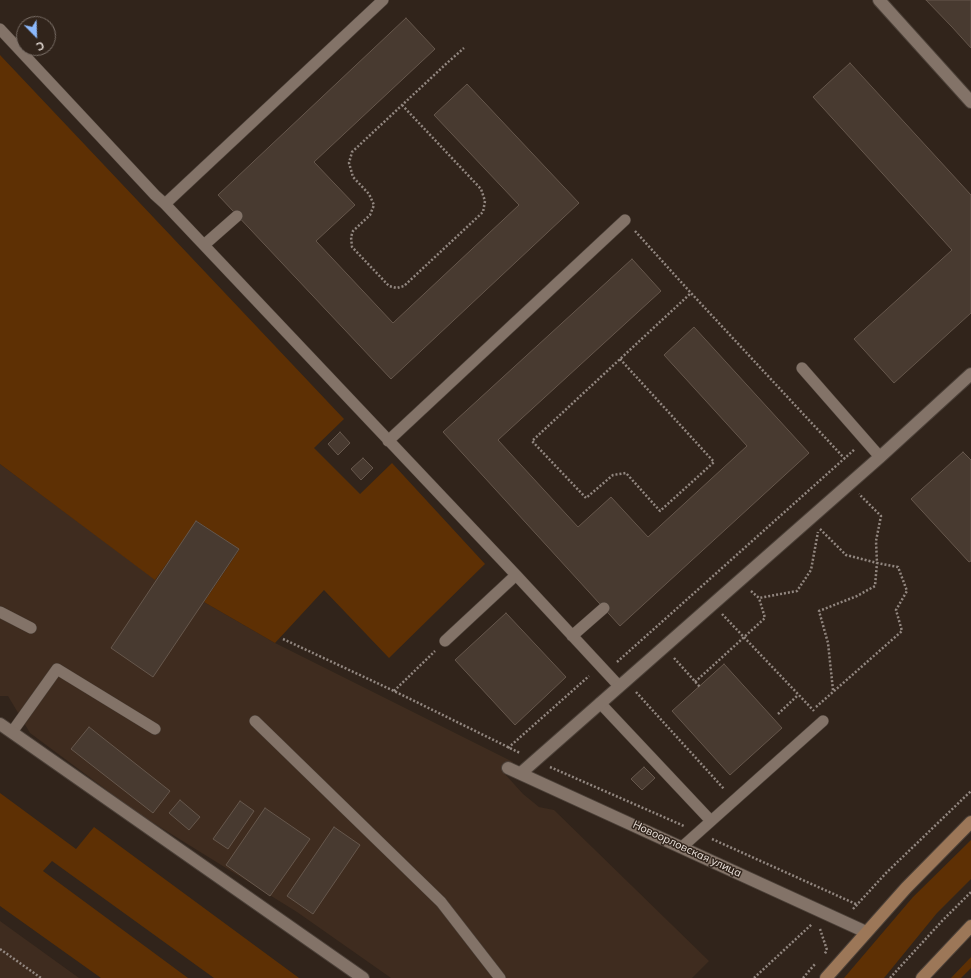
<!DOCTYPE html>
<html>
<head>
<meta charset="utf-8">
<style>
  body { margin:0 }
  #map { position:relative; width:971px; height:978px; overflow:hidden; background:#31241b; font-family:Mulish,sans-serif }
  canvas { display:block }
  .north { position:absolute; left:16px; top:16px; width:40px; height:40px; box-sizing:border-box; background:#31241b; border:1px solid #7b7068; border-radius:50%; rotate:157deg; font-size:11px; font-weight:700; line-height:16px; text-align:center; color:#eae1db }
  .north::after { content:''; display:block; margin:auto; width:14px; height:18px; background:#8cb9fc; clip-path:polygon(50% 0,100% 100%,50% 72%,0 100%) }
</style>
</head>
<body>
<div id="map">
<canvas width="971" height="978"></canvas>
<div class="north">С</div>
</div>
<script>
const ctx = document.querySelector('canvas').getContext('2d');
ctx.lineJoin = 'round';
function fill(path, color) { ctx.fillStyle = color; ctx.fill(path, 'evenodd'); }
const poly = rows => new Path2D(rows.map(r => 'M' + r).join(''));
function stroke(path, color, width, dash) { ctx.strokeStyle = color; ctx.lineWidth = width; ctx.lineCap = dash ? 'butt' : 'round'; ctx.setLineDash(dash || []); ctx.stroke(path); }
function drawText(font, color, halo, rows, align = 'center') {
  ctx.font = font + ' Mulish,sans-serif'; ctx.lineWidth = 3; ctx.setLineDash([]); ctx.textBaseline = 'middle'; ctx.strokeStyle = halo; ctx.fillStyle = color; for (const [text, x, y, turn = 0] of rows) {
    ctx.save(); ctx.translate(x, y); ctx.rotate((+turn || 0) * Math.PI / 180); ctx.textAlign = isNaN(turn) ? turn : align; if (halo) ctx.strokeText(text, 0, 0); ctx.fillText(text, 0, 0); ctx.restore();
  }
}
const built = poly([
  [0,464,155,579,196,521,239,549,204,602,275,643,513,762,504,773,523,794,539,807,554,810,709,961,692,978,391,978,297,912,139,814,30,733,8,696,0,696],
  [0,921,79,978,0,978]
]);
const green = poly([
  [0,55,344,419,314,448,360,494,392,463,485,564,389,658,324,590,275,643,204,602,239,550,197,521,155,580,0,464],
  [0,793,76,849,94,827,299,978,214,978,52,861,43,871,188,978,101,978,0,906],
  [971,840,971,879,937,913,884,978,844,978,913,897],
  [971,957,971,968,961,978,951,978]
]);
const building = poly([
  [926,0,971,0,971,48,952,27,926,0],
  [406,18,435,49,314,162,355,205,316,241,393,323,519,205,434,115,467,84,579,203,391,379,218,195,406,18],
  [850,63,971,195,971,313,894,383,854,339,952,250,813,97,850,63],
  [632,259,661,291,498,440,578,527,611,497,648,537,747,446,664,355,694,327,809,453,620,626,443,432,632,259],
  [340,432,350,443,338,455,328,444,340,432],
  [963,452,971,460,971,561,969,562,911,499,963,452],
  [363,458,373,468,361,480,351,469,363,458],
  [196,521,239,549,153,677,111,648,196,521],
  [506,613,566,677,515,725,455,660,506,613],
  [724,664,782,728,730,775,672,711,724,664],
  [89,727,170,791,153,813,71,749,89,727],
  [644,767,655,778,642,790,631,779,644,767],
  [180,800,200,817,189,830,169,813,180,800],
  [240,801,254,811,228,849,213,839,240,801],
  [265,808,310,839,270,896,226,865,265,808],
  [334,827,360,845,313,914,287,896,334,827]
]);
const path = poly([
  [402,105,481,189,485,201,483,212,404,286,397,288,389,286,352,247,351,237,353,231,370,215,374,205,369,194,353,177,349,163,352,152,447,63,464,48],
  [635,231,691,293,845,459],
  [620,359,714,462,660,511,626,473,613,475,586,498,532,441,691,293],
  [820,529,846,555,877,563,875,586,857,596,819,611,828,643,833,690],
  [751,591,759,598,797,591,811,570,818,532],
  [722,614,814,711],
  [283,639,394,691,520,753],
  [674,658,700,687],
  [617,662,855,449],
  [695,682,765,618,759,598],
  [394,691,435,651],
  [636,692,724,789],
  [816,707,902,631,896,610,907,591,898,567,877,563,876,541,881,516,859,494],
  [778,714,798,695],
  [508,748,589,676],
  [550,767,684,826],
  [712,839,858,905],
  [853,909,886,873,971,791],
  [820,929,827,950,824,955],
  [0,949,41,978],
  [754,978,812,924],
  [803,978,815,964],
  [890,978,942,921,971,892]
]);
const service = poly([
  [0,29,155,195,165,204,516,575,619,686],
  [165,204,383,0],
  [204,245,237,216],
  [802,368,880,457],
  [388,441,625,220],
  [0,612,31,628],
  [572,636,604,608],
  [445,641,516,575],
  [600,703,711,821],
  [255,721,441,902,500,978],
  [12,732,57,669,155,729],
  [682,847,823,721]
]);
const minor = poly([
  [879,0,971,102],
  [0,724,363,978],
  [508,768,866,932],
  [521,773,880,457,971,374]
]);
const secondary = poly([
  [826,978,906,888,971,822],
  [922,978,971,926]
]);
const streetNames = [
  ["Новоорловская улица",687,849,25]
];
fill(built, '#3f2c1f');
fill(green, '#5e3004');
fill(building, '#483a30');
stroke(building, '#66574c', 1);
stroke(service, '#4b4038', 12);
stroke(minor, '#4b4038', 14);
stroke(secondary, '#4b4038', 14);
stroke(path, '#928780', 2.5, [2, 2]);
stroke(service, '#837368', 11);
stroke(minor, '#837368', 12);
stroke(secondary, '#9c7758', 12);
drawText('11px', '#eae1db', '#31241b', streetNames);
</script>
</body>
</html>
